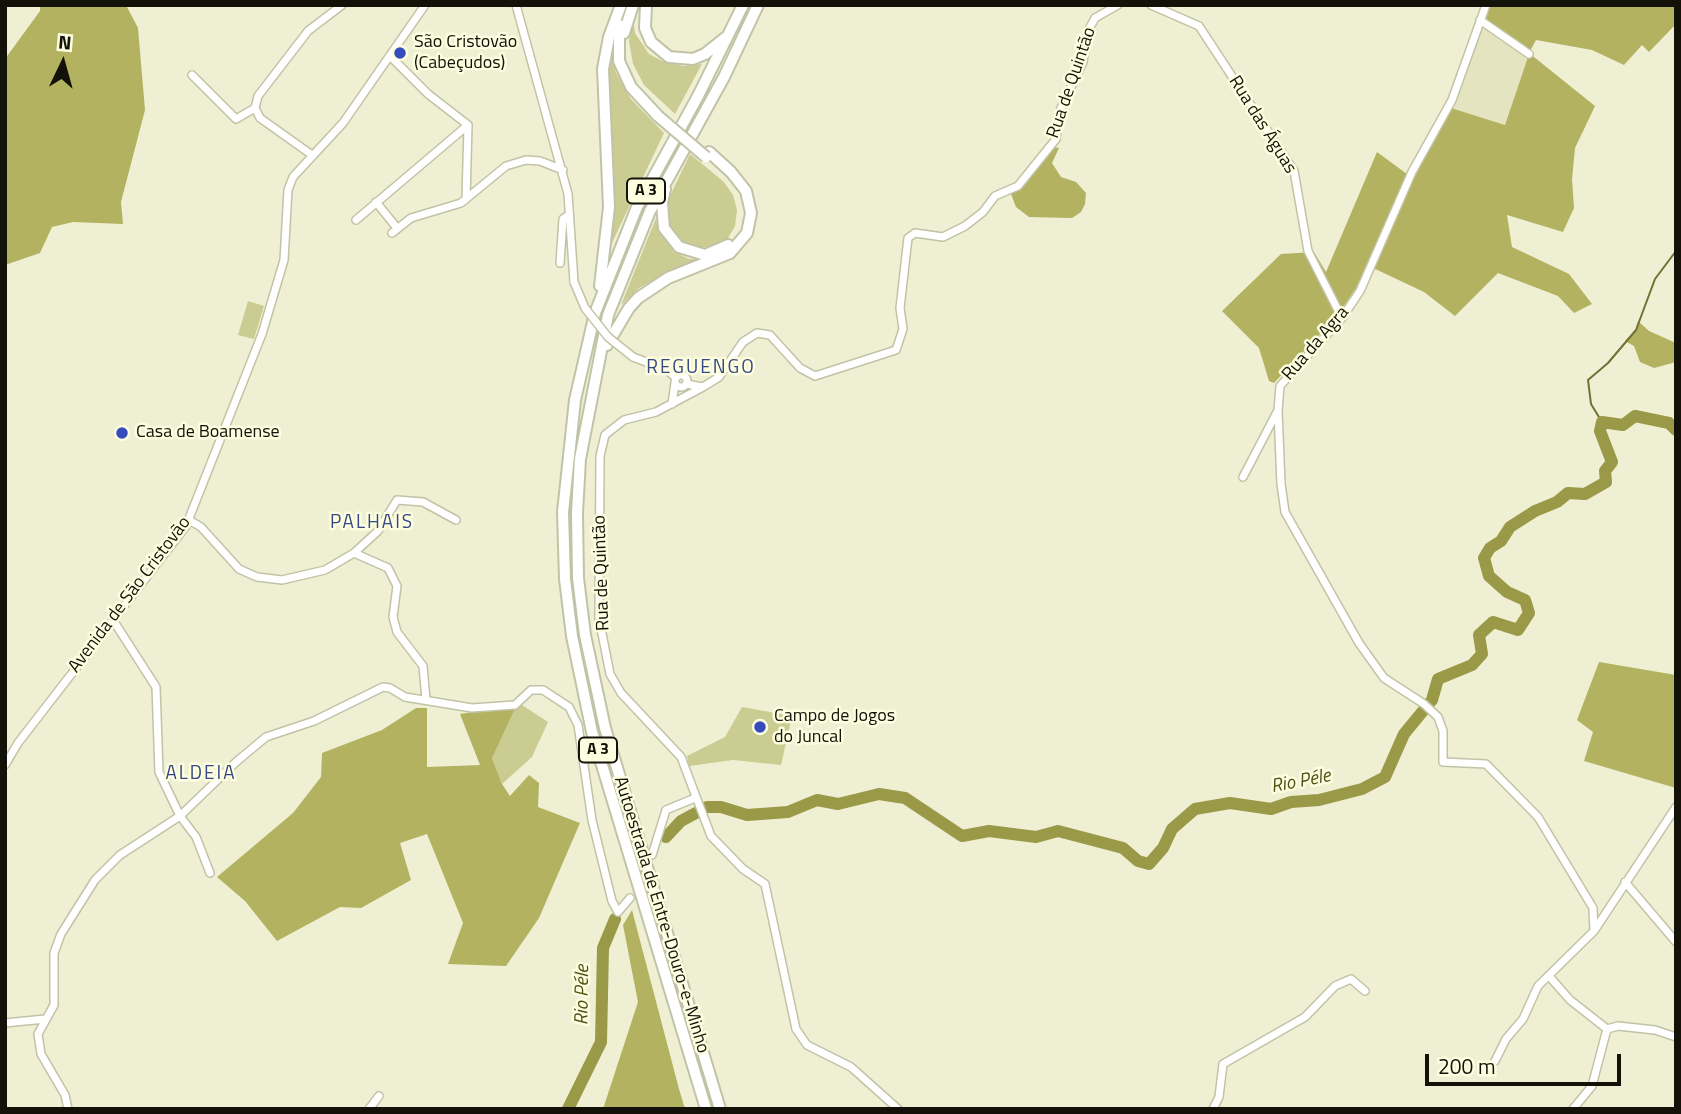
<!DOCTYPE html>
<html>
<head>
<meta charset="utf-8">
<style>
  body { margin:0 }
  #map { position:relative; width:1681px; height:1114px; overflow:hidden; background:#eff0d3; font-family:"Titillium Web",sans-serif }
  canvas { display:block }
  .frame { position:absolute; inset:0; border:7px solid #121208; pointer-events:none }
  .north { position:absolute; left:28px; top:28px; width:70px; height:70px; -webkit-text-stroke:5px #fdfee0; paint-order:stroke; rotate:5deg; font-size:19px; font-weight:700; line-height:28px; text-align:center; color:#121208 }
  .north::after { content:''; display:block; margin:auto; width:24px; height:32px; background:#121208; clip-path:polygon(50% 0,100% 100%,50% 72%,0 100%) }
  .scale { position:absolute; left:1425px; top:1054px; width:196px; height:32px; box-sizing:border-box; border:4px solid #121208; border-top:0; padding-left:9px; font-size:21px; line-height:24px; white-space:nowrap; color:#121208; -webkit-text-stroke:5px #fdfee0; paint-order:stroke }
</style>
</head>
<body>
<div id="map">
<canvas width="1681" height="1114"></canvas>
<div class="frame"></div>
<div class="north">N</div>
<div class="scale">200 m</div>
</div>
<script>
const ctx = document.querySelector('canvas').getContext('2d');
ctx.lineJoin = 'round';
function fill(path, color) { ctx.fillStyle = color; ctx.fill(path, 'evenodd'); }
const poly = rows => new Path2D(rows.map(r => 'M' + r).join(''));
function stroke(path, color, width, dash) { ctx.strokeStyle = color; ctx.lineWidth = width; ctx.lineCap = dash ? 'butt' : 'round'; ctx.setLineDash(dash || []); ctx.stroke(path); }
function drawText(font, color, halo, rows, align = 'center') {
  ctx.font = font + ' "Titillium Web",sans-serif'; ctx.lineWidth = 5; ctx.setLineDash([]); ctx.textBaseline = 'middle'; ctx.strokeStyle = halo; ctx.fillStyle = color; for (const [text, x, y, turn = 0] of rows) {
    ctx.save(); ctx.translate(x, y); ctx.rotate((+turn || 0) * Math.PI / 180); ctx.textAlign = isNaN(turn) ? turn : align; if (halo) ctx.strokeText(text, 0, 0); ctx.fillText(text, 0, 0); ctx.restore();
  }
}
const built = poly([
  [1480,20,1529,54,1505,125,1448,107]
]);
const green = poly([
  [633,19,635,33,649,54,664,62,683,66,702,64,675,114,644,85,633,64,629,41],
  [610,48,616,73,631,99,664,133,611,245,615,205,608,72],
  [690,154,724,182,733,195,737,210,735,226,727,240,711,247,692,247,675,236,667,218,668,200],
  [656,218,658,230,674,252,689,259,707,260,658,278,639,288,621,305],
  [248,301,264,306,254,339,238,335],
  [522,705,548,722,532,757,502,784,492,758,504,727,516,706],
  [742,707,792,716,781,765,733,760,689,766,687,756,725,737]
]);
const forest = poly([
  [40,5,126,5,138,28,145,110,121,202,123,224,73,222,52,227,40,253,5,265,5,59,40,11],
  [1486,5,1676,5,1676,24,1649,52,1642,45,1624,65,1592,50,1536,40,1529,53,1595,106,1575,148,1572,179,1574,208,1563,232,1507,215,1512,247,1569,274,1592,304,1574,313,1558,296,1498,273,1455,316,1424,292,1371,267,1412,172,1448,107,1505,125,1529,54,1480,20],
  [1054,147,1059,148,1052,163,1061,177,1076,182,1086,193,1085,204,1081,212,1072,218,1029,217,1016,207,1011,194,1024,186],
  [1377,152,1407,174,1356,288,1337,316,1274,383,1269,381,1259,348,1222,311,1281,254,1314,252,1326,272],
  [1638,321,1649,331,1676,343,1676,362,1654,368,1640,362,1634,346,1625,341,1636,330],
  [1599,662,1676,675,1676,788,1584,761,1593,732,1577,720],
  [516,706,492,758,502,784,510,796,529,775,539,783,538,807,580,823,539,918,506,966,448,964,463,923,427,834,400,843,411,880,361,908,340,907,277,941,245,901,217,877,293,813,321,777,322,753,382,730,416,708,427,708,427,767,480,765,460,714],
  [632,910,679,1089,685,1109,603,1109,638,1002,623,925]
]);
const stream = poly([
  [1602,422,1591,404,1588,380,1608,363,1636,330,1655,279,1676,251]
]);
const river = poly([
  [666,837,681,821,707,807,721,807,747,815,788,812,817,800,838,804,879,794,905,798,962,836,989,831,1036,837,1058,831,1123,848,1138,861,1149,864,1163,848,1172,829,1195,809,1230,803,1271,809,1291,802,1319,800,1362,789,1385,777,1404,734,1432,700,1438,679,1472,665,1482,654,1479,635,1493,622,1518,630,1529,613,1525,600,1507,592,1489,576,1484,558,1490,548,1501,541,1510,527,1535,511,1557,502,1568,493,1585,494,1606,482,1605,471,1612,462,1600,431,1602,422,1623,425,1635,416,1669,423,1676,430],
  [568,1109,601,1042,603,948,615,919]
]);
const minor = poly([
  [516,5,568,194,574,282],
  [1151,5,1199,26,1294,171,1308,251,1342,318],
  [1486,5,1452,100,1412,172,1360,291,1342,318,1280,386,1278,411,1281,484,1285,512,1359,643,1384,678,1424,704,1438,717,1443,731,1443,762,1486,764,1538,817,1593,908,1594,931],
  [1480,20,1529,54],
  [390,56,428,94,468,125,466,199],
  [192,75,236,119,255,108],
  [255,108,258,96,308,31,342,5],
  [255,108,260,118,312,155],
  [376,202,397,228],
  [356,220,468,125],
  [392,233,411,218,461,203,506,166,526,160,540,161,563,170],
  [560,263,563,219,569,215],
  [633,357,667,370,676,378],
  '675 381a6 6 0 1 1 12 0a6 6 0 1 1-12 0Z',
  [686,384,703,387,719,377,743,342,757,333,770,335,800,368,815,376,896,350,903,329,900,308,908,238,915,233,943,237,965,226,983,212,995,196,1018,186,1056,139,1061,108,1083,62,1087,33,1095,18,1118,5],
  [703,387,656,412,624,420,605,435,600,456,599,618,610,674,621,693,681,757,711,836,743,869,765,884,796,1029,807,1045,851,1067,898,1109],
  [672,404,675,383],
  [1243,477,1277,412],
  [189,520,201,527,239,569,257,577,282,580,325,570,354,553,378,531,397,500,423,502,456,520],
  [354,553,388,568,397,586,393,617,397,632,423,666,426,700],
  [113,620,156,687,159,772,180,816,196,837,210,873],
  [5,765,18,743,186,526,262,334,284,260,288,190,293,177,343,123,425,5],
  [652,855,666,810,695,798],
  [1625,882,1676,942],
  [1549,976,1570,1000,1607,1029],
  [5,1023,45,1019],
  [1607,1029,1618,1026,1655,1030,1676,1037],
  [1495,1061,1506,1039,1523,1019,1538,986,1594,931,1676,807],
  [68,1109,65,1095,41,1054,38,1034,54,1005,54,953,61,934,95,880,120,855,180,816,236,762,266,737,314,721,383,687,390,688,405,697,472,708,515,705,531,690,543,690,569,707,578,725,592,820,612,901,618,912,630,898],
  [369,1109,379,1096],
  [1213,1109,1219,1097,1223,1064,1305,1017,1335,986,1351,979,1365,991],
  [1573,1109,1592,1086,1607,1029]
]);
const highway = poly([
  [646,5,645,28,651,42,669,57,693,59,705,54,725,38],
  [619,25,619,61,631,87,658,116],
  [624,33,633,5],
  [665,189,662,203,664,228,679,247,705,255,728,245],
  [600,286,609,207,603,69,609,37,621,5],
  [607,345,629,308,638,298,668,278,730,253,747,233,751,213,746,191,731,172,709,152],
  [706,1109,592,732,572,636,565,579,563,512,575,400,595,313,637,207,698,96,743,5],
  [720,1109,605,728,585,635,578,578,577,513,580,459,608,315,650,211,724,77,758,5]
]);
const minorBridge = poly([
  [574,282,585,308,608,337,633,357]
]);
const highwayBridge = poly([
  [658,116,706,157]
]);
const markers = [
  [400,53,7,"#364cbe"],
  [122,433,7,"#364cbe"],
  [760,727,7,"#364cbe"]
];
const shields = [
  [646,191,38],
  [598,750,38]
];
const shieldNames = [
  ["A 3",646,191],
  ["A 3",598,750]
];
const poiNames = [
  ["São Cristovão",414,43],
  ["(Cabeçudos)",414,64],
  ["Casa de Boamense",136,433],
  ["Campo de Jogos",774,717],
  ["do Juncal",774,738]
];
const streetNames = [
  ["Rua de Quintão",1072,83,-71],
  ["Rua das Águas",1262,125,58],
  ["Rua da Agra",1316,344,-49],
  ["Rua de Quintão",602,573,-92],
  ["Avenida de São Cristovão",130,595,-53],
  ["Autoestrada de Entre-Douro-e-Minho",661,915,73]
];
const neighbourhoodNames = [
  ["REGUENGO",701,368],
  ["PALHAIS",372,523],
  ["ALDEIA",201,774]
];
const waterNames = [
  ["Rio Péle",1301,782,-11],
  ["Rio Péle",583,995,-89]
];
fill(built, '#e4e5c0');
fill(green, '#cacc92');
fill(forest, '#b2b261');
stroke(stream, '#707034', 2);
stroke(river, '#999947', 12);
stroke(minor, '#c2c3a6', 10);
stroke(highway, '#c2c3a6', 14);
stroke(minor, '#fff', 7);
stroke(highway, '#fff', 10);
stroke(minorBridge, '#c2c3a6', 10, []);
stroke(highwayBridge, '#c2c3a6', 14, []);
stroke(minorBridge, '#fff', 7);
stroke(highwayBridge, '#fff', 10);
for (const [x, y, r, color] of markers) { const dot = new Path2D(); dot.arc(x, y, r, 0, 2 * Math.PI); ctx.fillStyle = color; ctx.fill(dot); stroke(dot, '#fdfee0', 2.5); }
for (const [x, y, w] of shields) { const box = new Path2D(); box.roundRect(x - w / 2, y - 12.5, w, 25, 5); ctx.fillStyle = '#fdfee0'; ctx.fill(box); stroke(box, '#121208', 2); }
drawText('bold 16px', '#121208', null, shieldNames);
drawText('18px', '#121208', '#fdfee0', poiNames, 'left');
drawText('18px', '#121208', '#fdfee0', streetNames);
ctx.letterSpacing = '2px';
drawText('19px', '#374882', '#fdfee0', neighbourhoodNames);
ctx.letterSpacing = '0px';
drawText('italic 19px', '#505011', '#fdfee0', waterNames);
</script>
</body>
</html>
